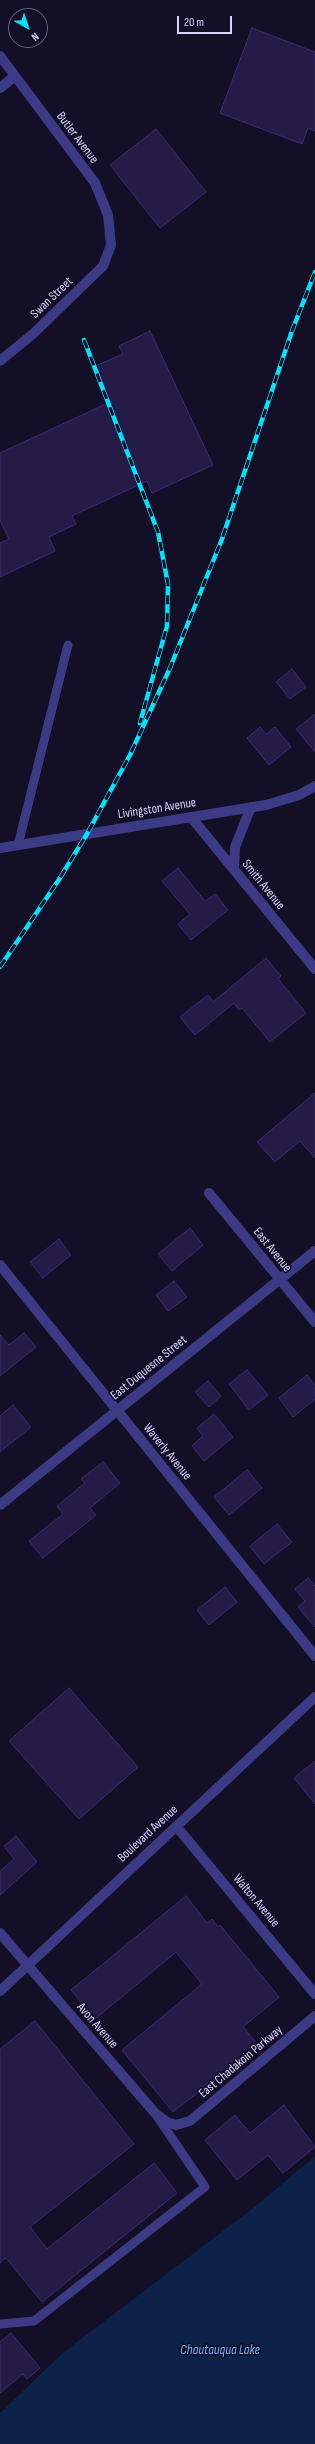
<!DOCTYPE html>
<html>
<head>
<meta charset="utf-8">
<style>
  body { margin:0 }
  #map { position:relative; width:315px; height:2444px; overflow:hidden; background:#130f26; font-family:"Sofia Sans Condensed",sans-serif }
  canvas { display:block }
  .north { position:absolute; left:8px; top:8px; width:40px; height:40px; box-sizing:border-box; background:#130f26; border:1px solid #625e7d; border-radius:50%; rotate:141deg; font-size:11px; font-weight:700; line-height:16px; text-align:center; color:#d9d4ff }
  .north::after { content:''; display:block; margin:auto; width:14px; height:18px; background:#00e5ff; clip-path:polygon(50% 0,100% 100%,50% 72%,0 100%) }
  .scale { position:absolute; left:177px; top:16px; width:55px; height:18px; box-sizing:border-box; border:2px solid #d9d4ff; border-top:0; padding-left:5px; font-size:12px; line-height:14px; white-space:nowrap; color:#d9d4ff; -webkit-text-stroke:3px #130f26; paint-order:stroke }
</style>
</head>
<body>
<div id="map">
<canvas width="315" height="2444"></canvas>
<div class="north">N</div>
<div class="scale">20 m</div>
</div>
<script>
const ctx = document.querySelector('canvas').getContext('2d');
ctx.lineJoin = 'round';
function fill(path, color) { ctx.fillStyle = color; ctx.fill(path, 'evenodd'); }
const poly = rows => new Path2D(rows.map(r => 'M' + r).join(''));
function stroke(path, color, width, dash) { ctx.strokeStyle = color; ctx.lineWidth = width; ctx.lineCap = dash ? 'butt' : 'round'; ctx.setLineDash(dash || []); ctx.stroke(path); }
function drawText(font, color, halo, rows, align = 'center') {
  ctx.font = font + ' "Sofia Sans Condensed",sans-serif'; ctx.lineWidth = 3.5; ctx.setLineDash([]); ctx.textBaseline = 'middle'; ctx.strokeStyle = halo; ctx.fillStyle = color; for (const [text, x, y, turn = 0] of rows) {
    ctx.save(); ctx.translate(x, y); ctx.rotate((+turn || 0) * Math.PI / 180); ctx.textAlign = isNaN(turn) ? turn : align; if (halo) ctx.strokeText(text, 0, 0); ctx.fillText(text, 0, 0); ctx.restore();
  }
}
const water = poly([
  [315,2156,315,2444,0,2444,0,2413,65,2351,252,2209]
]);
const building = poly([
  [252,28,315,52,315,131,308,128,302,144,220,113,252,28],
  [156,129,206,192,160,228,110,165,156,129],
  [150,331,213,465,152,493,147,481,72,516,76,524,49,537,55,551,0,577,0,543,9,539,0,520,0,453,110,402,93,367,123,354,119,346,150,331],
  [292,669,306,687,290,699,276,682,292,669],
  [315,714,315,752,296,729,315,714],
  [260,727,266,734,275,727,291,747,269,765,247,738,260,727],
  [178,868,205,901,215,894,228,910,191,940,178,924,190,914,162,881,178,868],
  [266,958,281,976,278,979,306,1013,270,1042,242,1008,239,1010,234,1003,195,1035,180,1017,208,995,213,1002,266,958],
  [315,1093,315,1158,300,1141,275,1162,257,1142,315,1093],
  [190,1228,203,1245,172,1271,158,1254,190,1228],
  [59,1239,71,1255,43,1278,30,1262,59,1239],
  [174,1281,187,1297,168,1311,156,1295,174,1281],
  [24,1333,36,1347,0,1376,0,1335,9,1345,24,1333],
  [247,1370,268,1395,249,1410,229,1384,247,1370],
  [307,1375,315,1385,315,1399,293,1417,279,1398,307,1375],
  [208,1381,221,1396,209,1407,195,1392,208,1381],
  [13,1405,31,1427,0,1452,0,1416,13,1405],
  [214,1414,233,1437,204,1461,192,1446,203,1436,197,1428,214,1414],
  [103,1462,120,1483,90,1508,96,1515,43,1558,29,1541,63,1514,57,1506,85,1483,81,1479,103,1462],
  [247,1470,262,1488,229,1515,214,1497,247,1470],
  [277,1524,292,1542,264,1564,250,1546,277,1524],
  [308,1578,315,1586,315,1627,298,1607,305,1601,295,1589,308,1578],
  [225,1587,237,1602,209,1625,197,1610,225,1587],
  [69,1688,138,1767,79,1819,9,1741,69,1688],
  [315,1761,315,1804,294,1778,315,1761],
  [16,1836,37,1862,0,1895,0,1871,14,1859,4,1846,16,1836],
  [186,1896,207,1923,212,1919,218,1927,220,1925,279,1997,243,2027,259,2046,207,2089,205,2087,173,2112,122,2050,202,1984,176,1952,95,2019,71,1990,186,1896],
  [35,2021,134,2144,30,2227,47,2249,154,2163,177,2193,42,2302,6,2258,0,2263,0,2049,35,2021],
  [284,2105,315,2147,283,2173,268,2155,237,2180,205,2140,235,2115,250,2133,284,2105],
  [11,2333,40,2368,27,2379,23,2374,0,2393,0,2342,11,2333]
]);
const service = poly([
  [18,845,68,645],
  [0,2324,34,2321,205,2187,157,2116]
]);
const minor = poly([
  [0,56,95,183,108,215,111,245,103,266,34,333,0,361],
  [0,88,15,76],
  [191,817,315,969],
  [234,869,235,847,251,807],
  [209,1193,315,1322],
  [0,1265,315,1656],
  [0,1505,315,1251],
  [176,1826,315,1994],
  [0,1933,155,2113,167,2122,176,2125,190,2121,315,2016],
  [0,1991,315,1697]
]);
const tertiary = poly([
  [0,848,266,805,299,795,315,786]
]);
const rail = poly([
  [84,340,158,532,168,584,167,626,140,723],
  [0,967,58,881,87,834,130,755,170,668,222,539,292,331,315,272]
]);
const streetNames = [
  ["Butler Avenue",77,138,53],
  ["Swan Street",52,298,-44],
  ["Livingston Avenue",157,809,-9],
  ["Smith Avenue",263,885,51],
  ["East Avenue",272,1250,51],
  ["East Duquesne Street",149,1368,-39],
  ["Waverly Avenue",167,1452,51],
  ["Boulevard Avenue",148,1834,-43],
  ["Walton Avenue",256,1901,50],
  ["Avon Avenue",97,2026,49],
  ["East Chadakoin Parkway",241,2062,-40]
];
const waterNames = [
  ["Chautauqua Lake",220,2350]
];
fill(water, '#0c2248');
fill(building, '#241b47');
stroke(building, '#3b2d73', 1);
stroke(service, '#3d3a85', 9);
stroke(minor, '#3d3a85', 10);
stroke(tertiary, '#3d3a85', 10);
stroke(rail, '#00e5ff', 4.5);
stroke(rail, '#130f26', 3, [9]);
drawText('13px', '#d9d4ff', '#130f26', streetNames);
drawText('italic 14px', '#62b6ff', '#130f26', waterNames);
</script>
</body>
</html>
